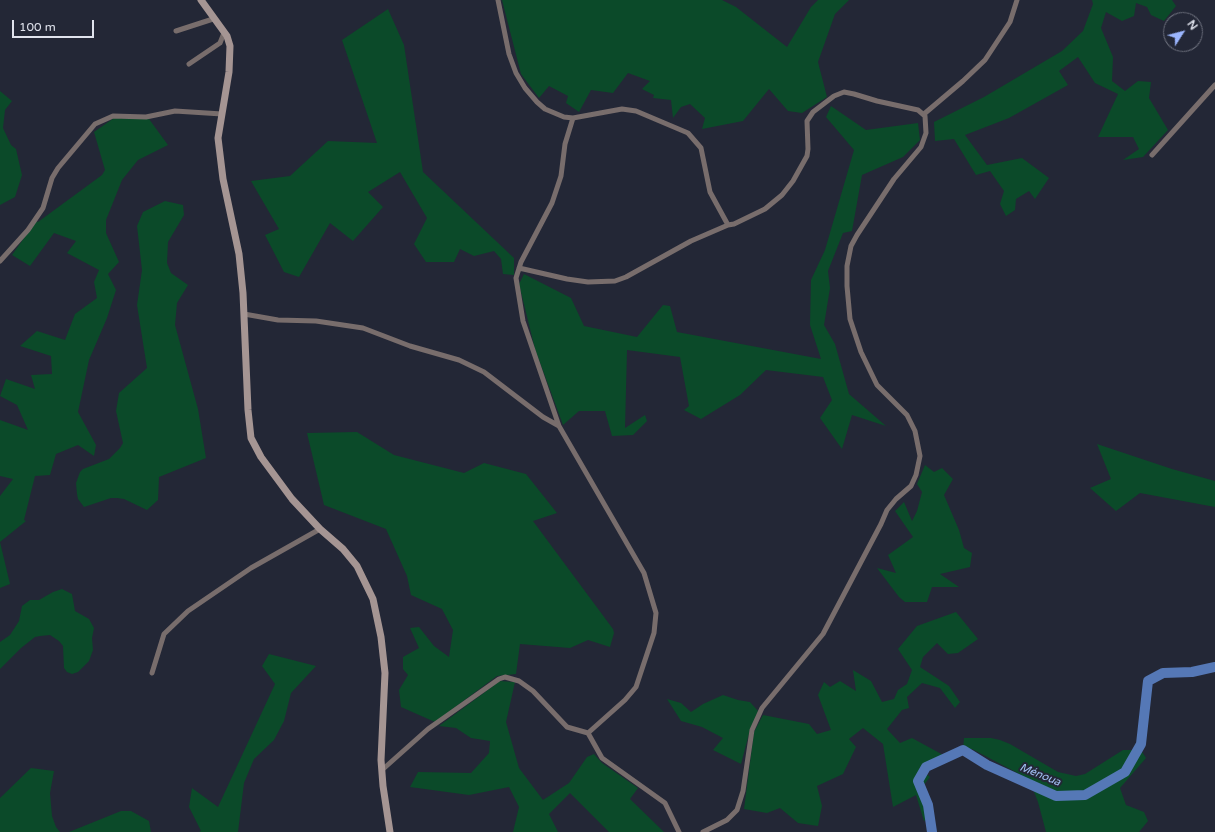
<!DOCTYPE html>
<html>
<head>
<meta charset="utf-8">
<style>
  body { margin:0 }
  #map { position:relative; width:1215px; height:832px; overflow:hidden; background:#232736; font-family:"Varela Round",sans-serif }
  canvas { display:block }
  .north { position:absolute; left:1163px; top:12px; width:40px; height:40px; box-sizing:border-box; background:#232736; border:1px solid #6f727f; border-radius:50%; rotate:54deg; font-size:11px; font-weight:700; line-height:16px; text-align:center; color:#e0e3ed }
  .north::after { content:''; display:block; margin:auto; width:14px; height:18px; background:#9bb5fd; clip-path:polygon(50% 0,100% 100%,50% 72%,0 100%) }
  .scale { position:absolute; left:12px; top:20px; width:82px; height:18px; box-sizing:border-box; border:2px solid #e0e3ed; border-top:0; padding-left:5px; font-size:12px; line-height:14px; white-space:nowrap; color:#e0e3ed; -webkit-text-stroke:3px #232736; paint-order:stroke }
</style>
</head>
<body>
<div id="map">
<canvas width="1215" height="832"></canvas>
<div class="north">N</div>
<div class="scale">100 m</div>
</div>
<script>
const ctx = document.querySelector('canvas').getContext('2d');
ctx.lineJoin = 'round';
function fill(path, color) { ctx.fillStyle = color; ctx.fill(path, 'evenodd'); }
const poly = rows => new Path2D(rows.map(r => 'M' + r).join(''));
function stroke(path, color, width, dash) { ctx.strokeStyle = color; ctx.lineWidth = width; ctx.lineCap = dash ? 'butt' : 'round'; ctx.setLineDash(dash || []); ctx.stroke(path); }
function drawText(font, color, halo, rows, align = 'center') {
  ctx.font = font + ' "Varela Round",sans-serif'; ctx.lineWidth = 4; ctx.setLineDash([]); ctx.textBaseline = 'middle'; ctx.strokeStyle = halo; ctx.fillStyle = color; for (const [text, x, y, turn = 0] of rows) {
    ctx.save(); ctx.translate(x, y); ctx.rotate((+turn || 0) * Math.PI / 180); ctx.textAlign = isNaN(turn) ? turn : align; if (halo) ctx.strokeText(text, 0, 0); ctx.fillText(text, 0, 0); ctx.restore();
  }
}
const green = poly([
  [502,0,722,0,736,7,787,47,811,7,818,0,849,0,835,14,818,62,827,97,802,113,788,111,769,89,743,121,702,129,705,118,690,104,681,107,673,118,671,100,653,98,654,95,642,89,650,81,628,73,613,93,591,90,579,112,566,103,568,96,549,86,539,98,521,74],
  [1092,0,1172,0,1176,6,1164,21,1151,15,1147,7,1136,3,1134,16,1122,21,1106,12,1101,28,1113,57,1112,81,1125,91,1138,81,1151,82,1149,98,1168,130,1143,157,1123,160,1139,149,1133,137,1098,137,1118,94,1095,83,1078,57,1059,71,1068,85,1009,118,965,135,987,165,1022,158,1049,178,1035,199,1029,191,1016,199,1015,210,1006,216,1000,204,1004,191,990,171,976,175,954,139,935,141,934,122,984,97,1062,51,1083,31,1093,4],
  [388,9,404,45,423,172,514,258,514,275,503,274,501,259,494,251,474,256,460,249,454,262,426,262,414,244,427,218,400,172,368,192,383,207,353,241,330,223,299,277,284,272,265,235,279,229,251,181,290,176,328,141,377,143,342,40],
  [0,91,12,101,5,110,3,128,11,145,16,149,22,175,15,197,0,205],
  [831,106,866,130,918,123,920,140,903,157,862,175,852,231,843,233,828,271,830,288,824,325,835,344,849,394,886,426,852,415,842,449,820,418,832,400,823,377,766,370,740,395,701,419,684,410,689,406,680,357,627,350,625,428,645,415,647,421,633,435,612,436,605,411,579,411,563,425,535,349,519,284,524,274,571,298,584,326,637,337,663,305,670,306,677,332,821,359,810,325,811,280,825,250,854,150,826,117],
  [114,118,149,119,168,145,138,160,122,180,106,220,106,233,119,262,108,274,116,290,107,318,89,360,78,412,96,445,94,456,78,445,56,454,50,475,35,476,24,520,26,521,0,542,10,584,0,588,0,496,13,479,0,476,0,420,28,430,17,405,0,396,6,379,35,389,31,375,52,374,51,356,20,346,37,331,65,340,75,314,97,298,94,282,99,270,67,253,76,241,54,233,30,266,12,255,36,221,38,222,102,175,105,170,94,132],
  [165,201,183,205,184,215,168,242,167,263,171,273,188,285,177,303,175,325,198,409,206,458,159,477,158,500,147,510,124,499,117,498,111,498,84,507,78,499,77,494,76,483,80,472,83,469,109,459,120,448,123,443,116,411,119,393,147,368,137,305,142,270,137,226,143,212],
  [357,432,394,455,464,473,484,463,526,474,557,513,533,521,613,629,614,633,610,647,588,640,570,648,520,644,516,674,497,676,435,722,401,707,399,690,408,675,403,669,403,657,419,648,410,628,419,627,434,646,449,657,453,630,442,609,411,595,407,576,386,529,324,505,307,433],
  [1097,444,1172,469,1215,481,1215,507,1140,493,1116,511,1090,488,1111,479],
  [925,465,934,472,942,468,953,479,944,495,959,530,964,548,972,553,970,567,940,574,959,587,932,587,927,602,905,602,899,597,877,568,896,573,888,555,913,537,895,511,904,502,912,521,917,511,922,492,917,484],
  [62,589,72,594,75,611,89,619,94,628,92,638,93,650,89,661,78,672,72,674,67,672,64,668,63,646,59,641,50,635,40,636,35,637,21,648,0,669,0,642,10,635,19,621,22,606,30,600,39,600,53,592],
  [956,612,978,639,958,653,948,654,937,643,923,657,920,667,949,686,960,702,955,708,940,688,922,683,907,697,909,708,902,710,887,729,900,743,912,738,945,756,919,768,930,777,919,791,927,819,924,821,916,795,893,807,883,744,863,728,849,739,856,747,843,774,817,786,822,806,818,826,798,823,780,808,767,813,744,809,754,732,763,715,809,724,817,734,831,730,818,695,824,682,830,687,840,681,856,691,853,670,871,681,882,702,894,699,898,690,907,684,912,670,898,649,917,626],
  [269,654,316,666,291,693,284,721,274,740,254,759,244,783,238,832,199,832,201,831,189,807,192,788,218,807,275,684,262,666],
  [500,681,515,682,506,722,519,768,543,800,569,783,587,757,594,754,602,763,638,788,630,799,664,832,609,832,570,793,549,814,558,832,513,832,519,807,509,787,469,795,410,787,418,772,471,773,489,753,490,741,471,738,456,728,439,726],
  [723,695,738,700,750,702,758,711,750,730,741,764,713,750,723,738,702,727,681,721,667,699,681,703,691,712,703,704],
  [964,738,991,738,1000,740,1010,744,1058,772,1076,776,1085,774,1123,750,1141,750,1146,758,1120,788,1126,805,1144,812,1148,821,1139,832,1046,832,1038,802,1029,779,972,749,963,750],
  [31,768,54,771,50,793,52,816,56,827,60,832,0,832,0,798],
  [121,811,131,811,149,821,151,832,69,832]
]);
const river = poly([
  [932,832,928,805,918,781,926,767,963,750,987,765,1056,796,1085,795,1125,772,1141,744,1148,681,1163,673,1192,672,1215,667]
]);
const street = poly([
  [498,0,509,54,516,73,525,88,537,102,545,109,564,117,573,118,622,109,636,111,688,133,701,148,710,192,728,225,734,224,765,209,782,195,793,181,807,156,808,149,807,121,813,112,834,96,844,92,854,94,877,101,918,110,925,116,926,133,921,147,894,179,857,235,851,246,847,266,847,286,850,319,861,352,877,385,907,415,915,431,920,456,916,475,911,486,896,499,887,510,881,524,823,634,762,708,752,730,743,791,737,810,727,820,703,832],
  [176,31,213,19],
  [189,64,220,43,224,33],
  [924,114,963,81,985,60,1010,22,1017,0],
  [1152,155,1215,85],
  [0,261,28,230,43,208,52,178,58,168,95,124,113,116,146,117,175,111,222,114],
  [519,268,567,279,588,282,615,281,626,277,691,241,728,225],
  [244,314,278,320,316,321,363,328,410,346,459,360,484,372,543,417,559,426,644,573,656,613,654,633,636,687,625,700,588,733,602,758,665,803,679,832],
  [559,426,523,321,516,278,521,262,552,203,561,176,565,144,573,118],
  [152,673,164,634,188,611,251,568,320,529],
  [382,770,428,729,499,679,505,677,519,681,533,691,567,727,588,733]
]);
const secondary = poly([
  [201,0,227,36,230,46,229,72,218,138,223,179,239,254,243,293,248,410,251,438,261,457,292,499,320,529,343,549,357,566,373,599,381,637,385,673,381,760,383,786,390,832]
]);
const waterNames = [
  ["Ménoua",1040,775,22]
];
fill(green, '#0b4a29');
stroke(river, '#5578b6', 10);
stroke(street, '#786d6c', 5);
stroke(secondary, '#a59593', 7);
drawText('italic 11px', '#a3c1f5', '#232736', waterNames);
</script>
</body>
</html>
